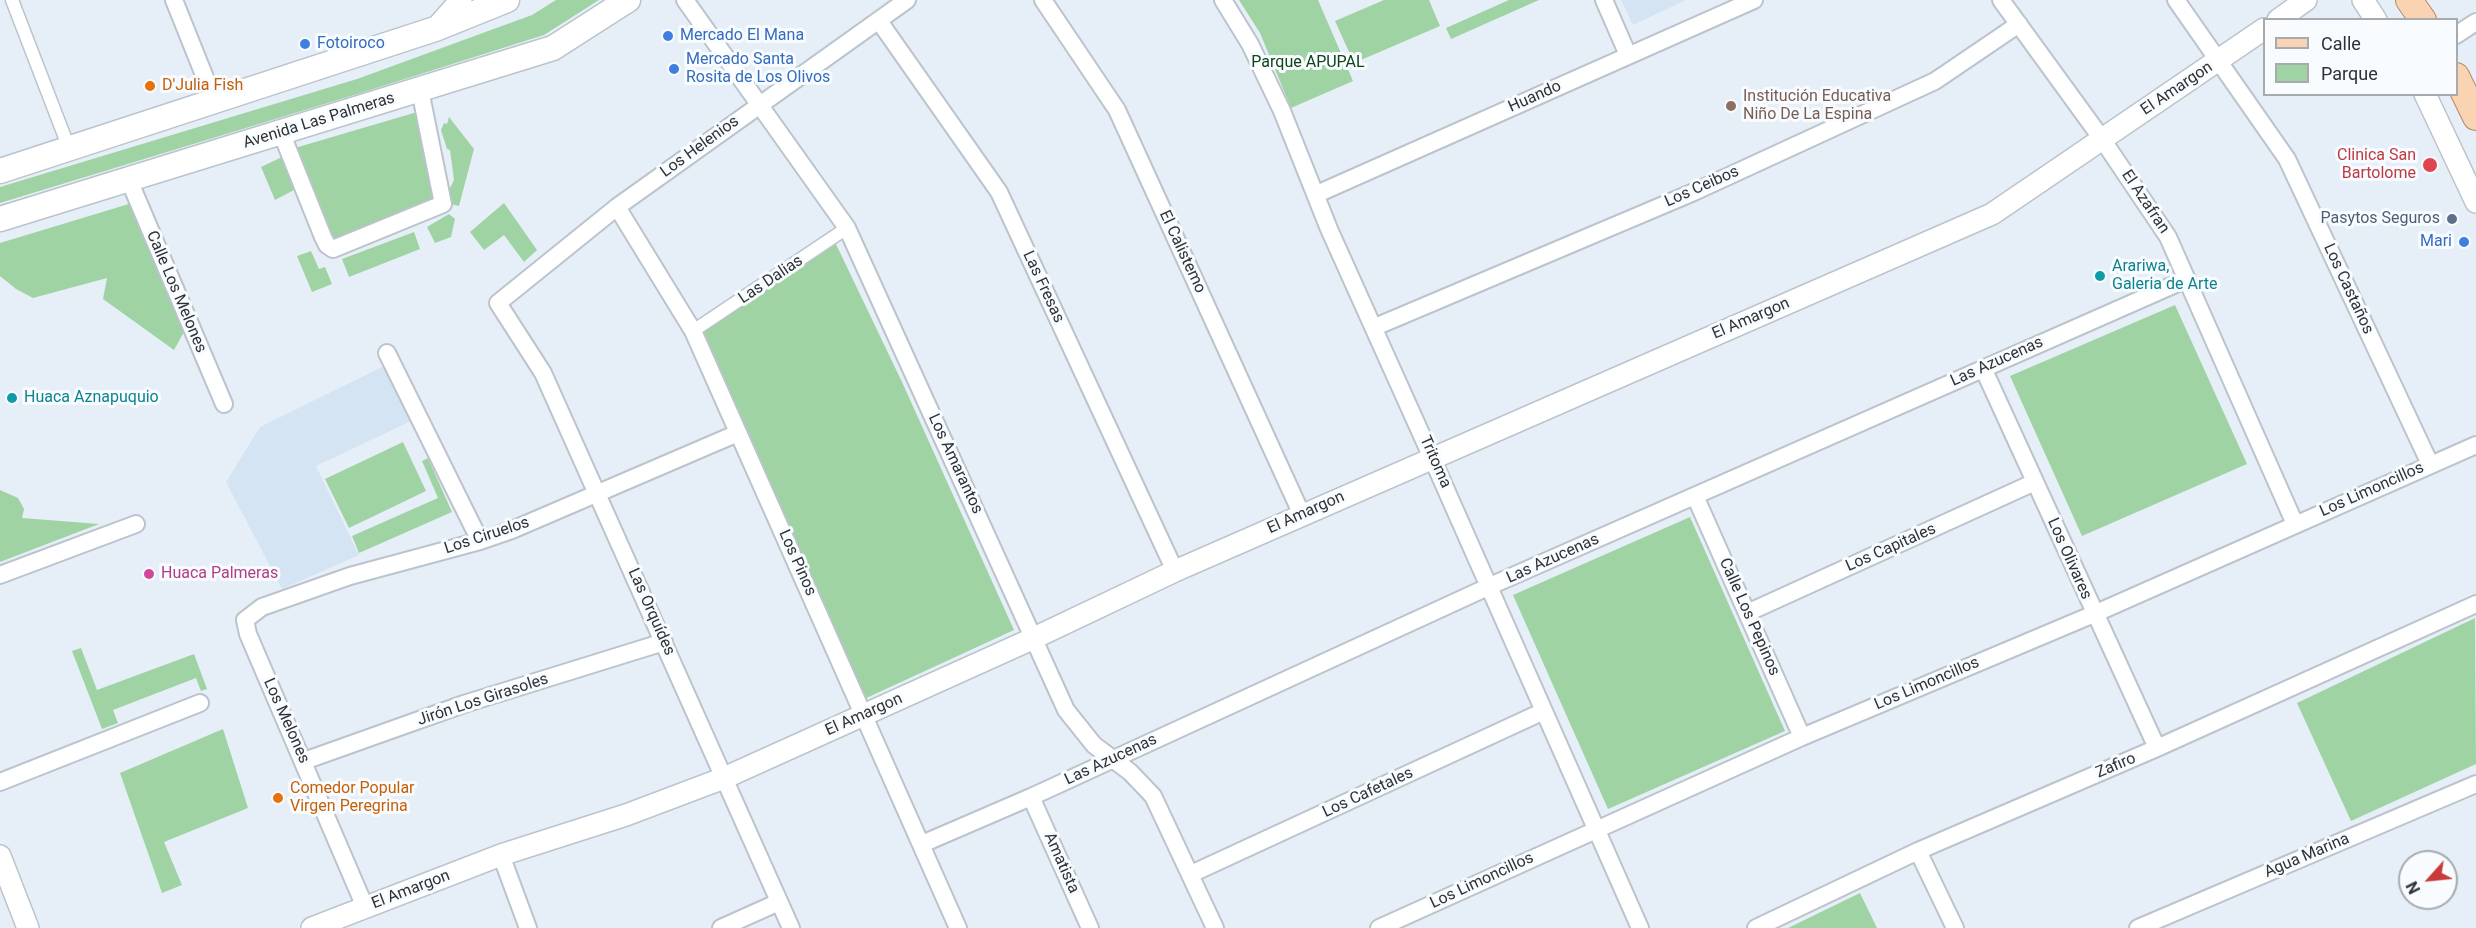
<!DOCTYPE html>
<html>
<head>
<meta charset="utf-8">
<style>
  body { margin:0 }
  #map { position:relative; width:2476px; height:928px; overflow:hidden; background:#e6eff8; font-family:Roboto,sans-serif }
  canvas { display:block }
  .legend { position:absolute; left:2263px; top:18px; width:195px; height:78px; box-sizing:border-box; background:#f8fcff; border:2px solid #a7abae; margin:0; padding:8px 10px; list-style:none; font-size:18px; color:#2e3235 }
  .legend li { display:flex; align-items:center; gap:12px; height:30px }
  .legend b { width:30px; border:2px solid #a7abae }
  .north { position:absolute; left:2398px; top:850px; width:60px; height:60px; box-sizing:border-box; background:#f8fcff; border:2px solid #a7abae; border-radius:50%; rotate:243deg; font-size:16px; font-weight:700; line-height:24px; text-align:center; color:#2e3235 }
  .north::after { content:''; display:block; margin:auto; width:21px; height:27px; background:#c93b39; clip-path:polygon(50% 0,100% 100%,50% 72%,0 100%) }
</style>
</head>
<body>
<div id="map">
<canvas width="2476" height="928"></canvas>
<ul class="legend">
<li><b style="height:8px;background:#fad4b2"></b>Calle</li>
<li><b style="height:16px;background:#9fd3a3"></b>Parque</li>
</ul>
<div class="north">N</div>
</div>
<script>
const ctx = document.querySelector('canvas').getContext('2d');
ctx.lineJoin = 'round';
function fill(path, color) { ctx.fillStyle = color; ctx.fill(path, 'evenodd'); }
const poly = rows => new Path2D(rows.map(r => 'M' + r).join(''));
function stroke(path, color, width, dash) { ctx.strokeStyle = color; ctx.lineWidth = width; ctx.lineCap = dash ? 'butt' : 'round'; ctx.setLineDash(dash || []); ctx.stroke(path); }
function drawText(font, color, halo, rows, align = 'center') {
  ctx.font = font + ' Roboto,sans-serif'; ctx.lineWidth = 6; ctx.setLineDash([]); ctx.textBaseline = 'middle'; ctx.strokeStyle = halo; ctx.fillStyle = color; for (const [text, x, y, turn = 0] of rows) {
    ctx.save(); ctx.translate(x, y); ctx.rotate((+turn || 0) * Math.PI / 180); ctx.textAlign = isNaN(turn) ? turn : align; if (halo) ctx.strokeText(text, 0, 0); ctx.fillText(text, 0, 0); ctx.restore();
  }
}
const built = poly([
  [1621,0,1686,0,1633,25],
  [384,366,411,421,316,466,359,555,282,589,226,482,260,427]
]);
const green = poly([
  [556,0,599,0,544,35,364,92,0,203,0,187,357,79,532,15],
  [1239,0,1318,0,1353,81,1291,108,1260,33],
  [1384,0,1429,0,1440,26,1354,63,1335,21],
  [1509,0,1539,0,1451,39,1446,28],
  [424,110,443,204,333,249,288,150],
  [449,117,474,149,459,206,450,204,449,190,454,180,450,150,447,149,441,130,444,123,447,124],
  [282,157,294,190,275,200,261,167],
  [132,203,186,328,174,350,103,299,107,278,33,298,16,289,0,276,0,243],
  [504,203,537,250,524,262,504,235,484,250,470,232],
  [449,214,455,219,451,237,435,243,427,227],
  [414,232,420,249,349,277,342,259],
  [834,240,902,382,1014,630,862,700,700,332],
  [311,251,319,269,325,267,332,284,312,292,297,256],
  [2175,305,2247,464,2082,536,2010,376],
  [403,442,426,491,349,528,325,479],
  [428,458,452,512,359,553,352,536,438,498,422,461],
  [0,490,18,498,24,509,22,518,99,524,0,562],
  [1690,517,1785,731,1608,809,1513,595],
  [2475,618,2476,764,2351,821,2297,703],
  [81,648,97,690,194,654,207,689,201,691,196,678,113,710,118,723,102,729,72,651],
  [223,729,248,808,164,842,182,885,162,893,120,773],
  [1860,893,1877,928,1788,928]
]);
const pedestrian = poly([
  [12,0,69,148],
  [693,331,847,228]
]);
const minor = poly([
  [174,0,214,100],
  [685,0,847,228,1066,710,1094,745,1130,772,1153,796,1215,928],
  [1043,0,1117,110,1302,515],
  [1223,0,1250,44,1282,111,1329,229,1432,458,1640,928],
  [1604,0,1628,55],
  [2001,0,2102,139,2168,237,2295,524],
  [2176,0,2287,159,2430,464],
  [879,21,999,192,1175,571],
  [2456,35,2476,22],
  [281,132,323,237,327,245,333,249,443,204,420,90],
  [129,180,224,404],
  [1317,194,1754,0],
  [617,207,693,331,958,928],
  [1375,327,1694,192,1935,81,2019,24],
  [387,353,480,541],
  [1983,368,2157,748],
  [1695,496,1802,737],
  [0,575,136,524],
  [1747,613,2035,482],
  [304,761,464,704,664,642],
  [0,782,200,703],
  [1031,797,1090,928],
  [922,844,1031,797,1490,586,2187,279],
  [1918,851,1955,928],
  [501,855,528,928],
  [1191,874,1544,711],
  [365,907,248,634,245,620,262,607,350,576,480,541,512,530,738,433],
  [721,928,779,902],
  [791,928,543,373,498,303,617,207,907,0],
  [1379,928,1802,737,2094,614,2476,445],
  [1756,928,1918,851,2157,748,2476,604],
  [2138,928,2476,784]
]);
const tertiary = poly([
  [2363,0,2376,20],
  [2278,20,2306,0],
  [436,28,461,0],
  [2425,94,2476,202],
  [0,856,28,928],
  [312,928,501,855,626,815,724,778,1032,639,1175,571,1992,214,2264,29]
]);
const secondary = poly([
  [0,171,435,29,507,0],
  [0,219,553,48,628,0]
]);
const primary = poly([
  [2409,0,2423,20],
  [2456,76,2476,117]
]);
const markers = [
  [668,36,6,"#3f7fe0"],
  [305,44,6,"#3f7fe0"],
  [674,69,6,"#3f7fe0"],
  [150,86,6,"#e8710a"],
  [1731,106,6,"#8d6e63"],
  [2430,165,8,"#e0444e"],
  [2452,219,6,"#5c6f8a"],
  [2464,242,6,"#3f7fe0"],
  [2100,276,6,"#0f9aa8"],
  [12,398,6,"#0f9aa8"],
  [149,574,6,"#d1479c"],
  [278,798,6,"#e8710a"]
];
const shopNames = [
  ["Mercado El Mana",680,36],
  ["Fotoiroco",317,44],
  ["Mercado Santa",686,60],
  ["Rosita de Los Olivos",686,78],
  ["Mari",2452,242,"right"]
];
const parkNames = [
  ["Parque APUPAL",1308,63]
];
const foodNames = [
  ["D'Julia Fish",162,86],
  ["Comedor Popular",290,789],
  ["Virgen Peregrina",290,807]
];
const streetNames = [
  ["El Amargon",2177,89,-34],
  ["Huando",1535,97,-24],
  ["Avenida Las Palmeras",319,121,-17],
  ["Los Helenios",700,147,-36],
  ["Los Ceibos",1702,187,-24],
  ["El Azafran",2145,202,56],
  ["El Calistemo",1182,252,65],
  ["Las Dalias",771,280,-34],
  ["Las Fresas",1043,287,65],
  ["Los Castaños",2348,289,65],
  ["Calle Los Melones",176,292,67],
  ["El Amargon",1751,319,-23],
  ["Las Azucenas",1997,362,-24],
  ["Tritoma",1435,462,66],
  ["Los Amarantos",955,464,65],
  ["Los Limoncillos",2372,490,-24],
  ["El Amargon",1306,513,-24],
  ["Los Ciruelos",487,536,-18],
  ["Los Capitales",1891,548,-24],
  ["Las Azucenas",1553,559,-24],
  ["Los Olivares",2069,559,66],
  ["Los Pinos",797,563,66],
  ["Las Orquídes",651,612,66],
  ["Calle Los Pepinos",1749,617,66],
  ["Los Limoncillos",1927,684,-23],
  ["Jirón Los Girasoles",483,700,-18],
  ["El Amargon",864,715,-24],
  ["Los Melones",286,721,66],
  ["Las Azucenas",1111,760,-25],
  ["Zafiro",2116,766,-23],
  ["Los Cafetales",1368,793,-25],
  ["Agua Marina",2307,856,-23],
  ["Amatista",1061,863,66],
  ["Los Limoncillos",1482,881,-25],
  ["El Amargon",411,890,-21]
];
const educationNames = [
  ["Institución Educativa",1743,97],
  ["Niño De La Espina",1743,115]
];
const healthNames = [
  ["Clinica San",2416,156],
  ["Bartolome",2416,174]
];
const serviceNames = [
  ["Pasytos Seguros",2440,219]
];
const cultureNames = [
  ["Arariwa,",2112,267],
  ["Galeria de Arte",2112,285],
  ["Huaca Aznapuquio",24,398]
];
const hotelNames = [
  ["Huaca Palmeras",161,574]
];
fill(built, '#d4e4f2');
fill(green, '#9fd3a3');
stroke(pedestrian, '#bbc4cc', 15);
stroke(minor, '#bbc4cc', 20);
stroke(tertiary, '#bbc4cc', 24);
stroke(secondary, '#bbc4cc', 27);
stroke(primary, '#b18965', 28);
stroke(pedestrian, '#fff', 12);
stroke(minor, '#fff', 16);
stroke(tertiary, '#fff', 21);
stroke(secondary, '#fff', 24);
stroke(primary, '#fad4b2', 26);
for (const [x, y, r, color] of markers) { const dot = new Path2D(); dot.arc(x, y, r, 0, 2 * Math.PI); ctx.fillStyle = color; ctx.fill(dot); stroke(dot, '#f8fcff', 2); }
drawText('16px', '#366cbe', '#f8fcff', shopNames, 'left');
drawText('16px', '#0f4419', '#f8fcff', parkNames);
drawText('16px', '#c56008', '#f8fcff', foodNames, 'left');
drawText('16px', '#2e3235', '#f8fcff', streetNames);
drawText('16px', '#785e54', '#f8fcff', educationNames, 'left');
drawText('16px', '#be3a42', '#f8fcff', healthNames, 'right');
drawText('16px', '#4e5e75', '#f8fcff', serviceNames, 'right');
drawText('16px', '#0d838f', '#f8fcff', cultureNames, 'left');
drawText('16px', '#b23c85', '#f8fcff', hotelNames, 'left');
</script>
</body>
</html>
